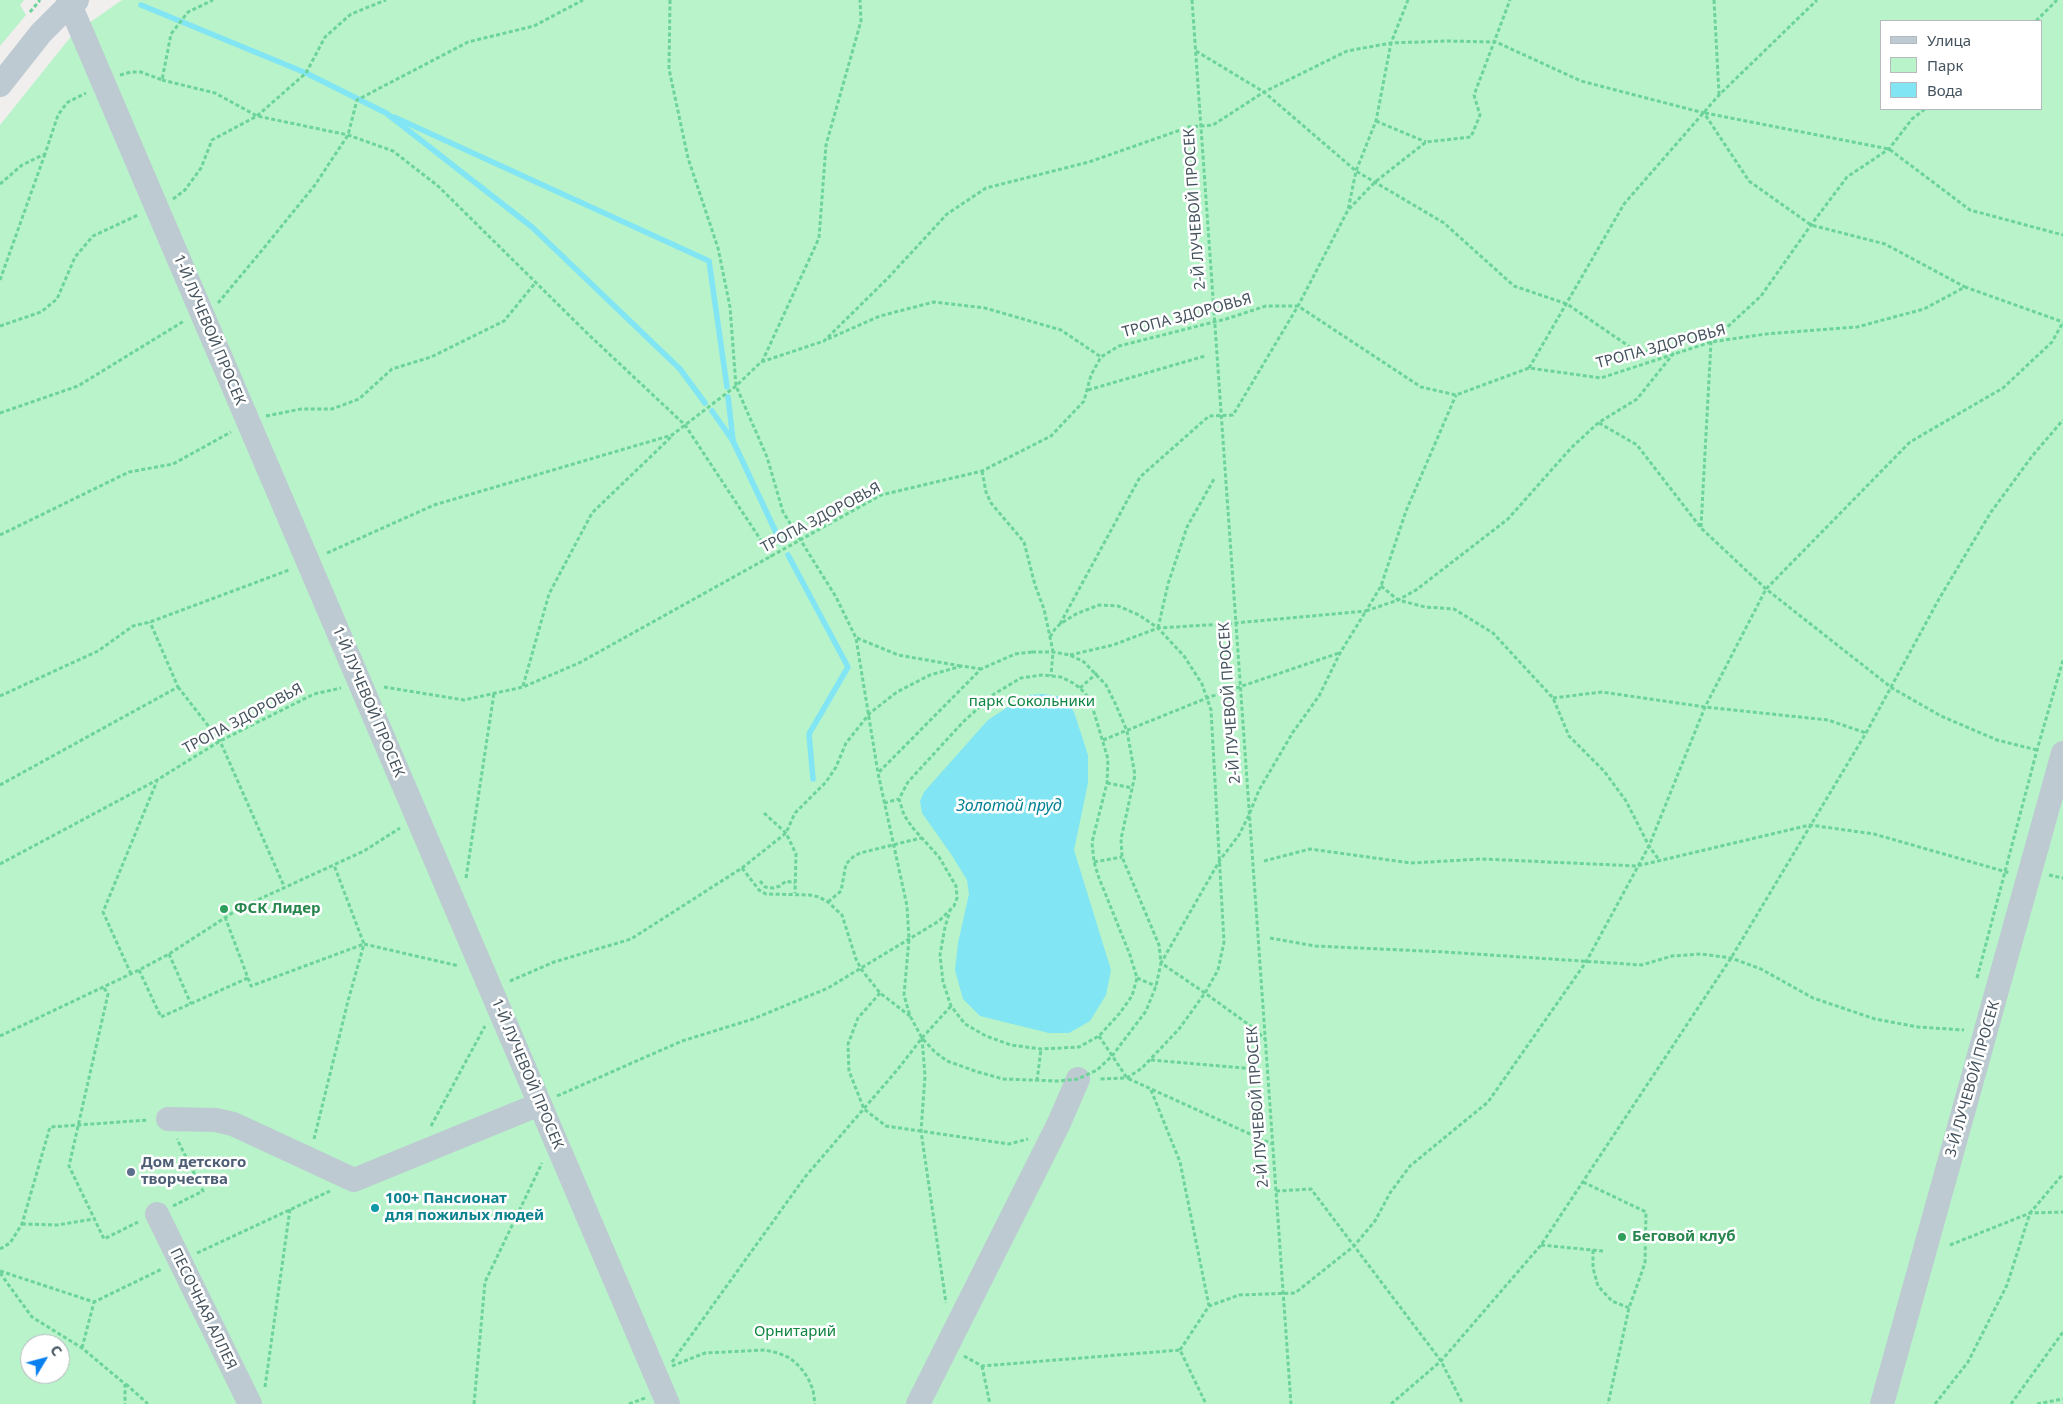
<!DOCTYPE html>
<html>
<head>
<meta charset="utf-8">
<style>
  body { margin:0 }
  #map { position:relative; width:2063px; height:1404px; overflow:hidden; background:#f1eeee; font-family:"Noto Sans",sans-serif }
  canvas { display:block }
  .legend { position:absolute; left:1880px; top:20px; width:162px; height:90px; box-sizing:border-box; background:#fff; border:1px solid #b4babe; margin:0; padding:6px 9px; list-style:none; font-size:15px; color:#44535d }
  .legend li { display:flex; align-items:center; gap:10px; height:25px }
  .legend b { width:25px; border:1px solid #b4babe }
  .north { position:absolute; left:20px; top:1334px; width:50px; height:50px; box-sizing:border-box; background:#fff; border:1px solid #b4babe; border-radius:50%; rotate:53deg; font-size:14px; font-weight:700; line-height:20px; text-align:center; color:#44535d }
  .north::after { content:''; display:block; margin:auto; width:18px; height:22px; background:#0880f0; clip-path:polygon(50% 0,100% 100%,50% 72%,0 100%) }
</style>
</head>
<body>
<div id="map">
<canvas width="2063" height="1404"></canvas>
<ul class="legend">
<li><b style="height:6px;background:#bdcad2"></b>Улица</li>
<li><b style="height:14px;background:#b8f3ca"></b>Парк</li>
<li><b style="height:14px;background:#81e5f4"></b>Вода</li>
</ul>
<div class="north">С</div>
</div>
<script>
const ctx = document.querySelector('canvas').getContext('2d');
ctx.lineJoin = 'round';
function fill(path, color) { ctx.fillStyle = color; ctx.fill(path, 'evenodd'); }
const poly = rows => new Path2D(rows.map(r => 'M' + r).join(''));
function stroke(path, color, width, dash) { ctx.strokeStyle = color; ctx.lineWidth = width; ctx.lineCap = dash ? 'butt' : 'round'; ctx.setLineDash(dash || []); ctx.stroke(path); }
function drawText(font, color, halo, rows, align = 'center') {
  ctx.font = font + ' "Noto Sans",sans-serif'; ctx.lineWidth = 5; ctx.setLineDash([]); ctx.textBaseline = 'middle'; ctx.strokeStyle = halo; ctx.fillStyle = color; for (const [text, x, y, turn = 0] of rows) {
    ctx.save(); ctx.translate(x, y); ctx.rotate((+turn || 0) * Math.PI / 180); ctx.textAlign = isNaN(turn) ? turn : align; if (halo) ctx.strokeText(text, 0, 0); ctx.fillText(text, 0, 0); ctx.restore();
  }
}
const green = poly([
  [0,0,24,0,20,5,26,15,0,46],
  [122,0,2063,0,2063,1404,0,1404,0,125,73,34],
  [1882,21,2042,21,2042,109,1882,109],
  [30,1344,60,1344,60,1374,30,1374]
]);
const water = poly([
  [1043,694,1057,696,1068,703,1074,712,1088,755,1088,783,1074,850,1111,970,1106,995,1090,1021,1069,1033,1049,1033,980,1016,963,999,955,970,958,943,969,894,967,880,951,854,922,813,920,801,924,792,988,720,1017,701,1030,695]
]);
const stream = poly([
  [141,5,306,73,386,113,532,227,680,369,705,403],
  [394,117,709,261,727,387],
  [728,397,733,440],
  [712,411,733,441,781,543],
  [788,555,848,667,809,734,813,779]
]);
const path = poly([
  [670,0,669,69,688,158,718,248,730,307,736,386,767,457,783,512,836,597,856,638,878,773],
  [1192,0,1291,1404],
  [1714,0,1719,94],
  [30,12,40,0],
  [2036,21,2057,0],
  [1196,51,1264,92,1356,171,1444,223,1514,286,1567,304,1633,349,1673,354,1637,399,1598,423,1571,448,1508,519,1416,590,1398,600,1366,611,1340,653,1319,696,1293,732,1259,790,1249,815,1239,835,1220,860,1161,963,1205,993,1252,1027,1265,1039],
  [120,75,131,72,141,72,162,80,171,34,188,12,213,0],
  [162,80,215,93,257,116,348,135,393,151,438,186,589,335,685,425,772,557],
  [1705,113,1889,149,1970,210,2063,235],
  [1376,121,1426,142],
  [0,184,22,165,45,154,58,115,63,108,68,102,86,93],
  [173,199,185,190,201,168,212,140,257,116,306,73,325,37,351,14,386,0],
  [1349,209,1375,182,1426,142,1471,137,1480,115,1474,95,1510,0],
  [0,280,45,154],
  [218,303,259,254,315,185,348,135,357,100,468,42,534,26,583,0],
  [0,326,41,312,57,299,75,257,93,236,138,215],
  [828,339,880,316,934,302,985,308,1061,330,1101,357],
  [762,362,819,238,826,145,861,21,860,0],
  [1529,368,1624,204,1719,95,1817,0],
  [1088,390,1205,356],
  [0,413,78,386,184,321],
  [266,416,301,409,332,409,359,399,392,369,431,357,504,321,536,282],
  [1599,423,1637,445,1701,528,1766,589,1892,688,1941,716,1997,740,2037,750],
  [982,471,986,492,991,503,1024,542,1035,585,1044,609,1050,637,1053,652,1051,676],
  [1701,527,1711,342,1761,296,1811,225,1847,177,1889,149,1912,119,1925,109],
  [0,535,129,472,173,464,231,432],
  [327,553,434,505,672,435,736,386,761,362,824,341,888,278,947,214,986,188,1089,162,1189,127,1213,125,1264,92,1347,51,1391,43,1445,41,1496,42,1581,81,1704,113,1749,181,1811,225,1885,244,1965,287],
  [1381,586,1398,600,1425,607,1454,609,1493,633,1553,698,1569,736,1604,771,1626,801,1649,846,1659,860],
  [1060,624,1140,477,1209,416,1233,415,1298,306,1348,210,1356,171,1376,121,1391,43,1408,0],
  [1158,628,1168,584,1187,527,1214,479],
  [1050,637,1055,629,1060,624,1076,614,1099,605,1118,606,1139,615,1158,628,1184,656,1202,684,1211,710,1224,942,1218,970,1205,993,1179,1029,1142,1068,1127,1078,1098,1079],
  [857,638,898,655,961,666],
  [1070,655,1113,645,1158,628,1224,624,1366,611,1381,586,1406,511,1456,395],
  [523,686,549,594,592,513,672,436],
  [178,687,220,741,284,886],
  [384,687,464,700,523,687,579,663,881,495,982,471,1051,436,1084,401,1091,375,1101,357,1119,346,1226,319,1266,306,1298,306,1421,387,1456,395,1529,368,1601,378,1711,342,1766,334,1857,327,1924,309,1965,287,2063,322],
  [1080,688,1097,673],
  [0,696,98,651,133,626,150,622,289,570],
  [1553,698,1602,692,1705,707,1828,720,1866,733],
  [1103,740,1207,698,1339,653],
  [1107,783,1133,788],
  [0,785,178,687,150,622],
  [884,803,899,799],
  [764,813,786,833,796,854,795,893],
  [1264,861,1310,849,1411,863,1482,859,1637,866,1810,825,1874,834,2010,873],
  [1094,862,1122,857],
  [0,864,157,780,220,741,314,694,341,688],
  [742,868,759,890,766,894,810,895,819,897,828,902,842,915,856,959,861,969,880,993,910,1016],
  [2049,875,2063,878],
  [466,878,494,693],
  [760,881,765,887,773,888,780,886,786,881,795,883],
  [828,902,841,891,846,864,853,857,860,853,921,838],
  [240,908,241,913],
  [225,917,251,986,364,944,334,865],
  [1270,938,1315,946,1445,952,1642,965,1672,956,1701,954,1731,958,1761,969,1813,998,1875,1019,1918,1027,1964,1030],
  [169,954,191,1004],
  [139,970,161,1017,248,978],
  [131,974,103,912,157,781],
  [1137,978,1156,986],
  [1977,978,2037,750,2063,660],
  [510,981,554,962,631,939,742,868,786,833,795,813,826,782,836,767,846,743,870,713,897,692,930,675,962,666,981,669],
  [104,988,108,994,69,1166,104,1239,138,1222],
  [880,993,858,1018,848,1044,849,1071,864,1109,886,1126,1009,1144,1028,1139],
  [0,1036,139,970,169,954,240,908,364,851,400,828],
  [1099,1036,1127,1078,1272,1144],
  [922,1038,925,1076,921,1131,946,1303],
  [1151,1060,1255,1069],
  [1037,1081,1041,1049],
  [1151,1090,1180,1162,1209,1306],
  [557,1096,682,1041,753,1019,828,988,939,921,954,906,957,898,956,886,939,857,912,827,904,815,899,799,908,782,963,722,994,694,1021,678,1042,675,1061,677,1073,683,1080,688,1090,699,1108,759,1107,783,1092,842,1094,862,1099,878,1130,955,1137,978,1132,996,1119,1014,1099,1036,1079,1047,1041,1049,1011,1045,986,1036,965,1024,951,1006,943,982,940,955,945,927,950,911],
  [431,1126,485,1026],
  [314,1139,348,1001,364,944,459,966],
  [1583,1182,1646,1212,1645,1263,1629,1308,1608,1404],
  [1276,1191,1311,1189,1441,1361,1463,1404],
  [173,1206,203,1191,177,1139],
  [22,1224,57,1225,94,1219],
  [1541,1245,1603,1251],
  [1950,1245,2030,1213,2063,1212],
  [0,1249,10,1243,22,1224,50,1127,148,1120],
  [1593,1250,1593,1268,1598,1286,1612,1301,1629,1308],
  [197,1253,330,1191],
  [0,1271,94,1302,162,1269],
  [0,1273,32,1317,82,1348,125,1384,125,1404],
  [82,1348,94,1302],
  [1180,1350,1209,1306,1239,1295,1295,1293,1354,1246,1375,1221,1390,1193,1410,1166,1488,1102,1586,962,1649,846,1705,707,1766,589,1910,442,2003,388,2052,342,2062,324],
  [964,1356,982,1366,1180,1350,1206,1404],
  [672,1362,805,1177,898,1069,922,1038,951,1006],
  [672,1366,705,1353,765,1350,778,1353,790,1358,800,1367,808,1378,813,1390,815,1404],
  [982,1366,990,1404],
  [126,1384,148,1404],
  [265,1387,290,1209],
  [474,1404,485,1282,542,1163],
  [629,1404,645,1398],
  [1391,1404,1441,1361,1541,1245,1731,958,1866,733,1939,599,1991,512,2033,455,2063,420],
  [1935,1404,1968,1362,2007,1285,2030,1213,2063,1174],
  [2011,1404,2063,1332],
  [2037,1404,2063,1399]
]);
const minor = poly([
  [68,0,668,1404],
  [0,85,41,33,70,4,77,0],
  [168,1119,216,1120,233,1124,354,1180,540,1104],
  [157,1214,250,1404],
  [918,1404,1059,1123,1078,1079],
  [1882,1404,2063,753]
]);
const pathBridge = poly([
  [1032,652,1053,652,1070,655,1084,662,1106,685,1115,703,1127,731,1135,775,1121,839,1122,857,1159,945,1161,963,1156,986,1146,1011,1112,1056,1097,1070,1078,1079,1058,1081,1003,1079,978,1072,947,1061,935,1052,922,1038,910,1016,904,995,909,939,907,906,878,773,981,669,1015,654,1032,652]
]);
const markers = [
  [224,909,5,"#2e9e5b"],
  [131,1172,5,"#5c6f8a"],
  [375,1208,5,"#0f9aa8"],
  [1622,1237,5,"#2e9e5b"]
];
const streetNames = [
  ["2-Й ЛУЧЕВОЙ ПРОСЕК",1195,209,-94],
  ["ТРОПА ЗДОРОВЬЯ",1187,316,-15],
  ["1-Й ЛУЧЕВОЙ ПРОСЕК",209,330,67],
  ["ТРОПА ЗДОРОВЬЯ",1661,347,-15],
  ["ТРОПА ЗДОРОВЬЯ",821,518,-28],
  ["1-Й ЛУЧЕВОЙ ПРОСЕК",368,702,67],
  ["2-Й ЛУЧЕВОЙ ПРОСЕК",1230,703,-94],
  ["ТРОПА ЗДОРОВЬЯ",243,719,-28],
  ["1-Й ЛУЧЕВОЙ ПРОСЕК",527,1074,67],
  ["3-Й ЛУЧЕВОЙ ПРОСЕК",1973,1079,-74],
  ["2-Й ЛУЧЕВОЙ ПРОСЕК",1258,1107,-94],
  ["ПЕСОЧНАЯ АЛЛЕЯ",203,1309,64]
];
const parkNames = [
  ["парк Сокольники",1032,702],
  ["Орнитарий",795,1332]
];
const leisureNames = [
  ["ФСК Лидер",234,909],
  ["Беговой клуб",1632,1237]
];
const serviceNames = [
  ["Дом детского",141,1163],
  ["творчества",141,1180]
];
const cultureNames = [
  ["100+ Пансионат",385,1199],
  ["для пожилых людей",385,1216]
];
const waterNames = [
  ["Золотой пруд",1009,806]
];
fill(green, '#b8f3ca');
fill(water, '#81e5f4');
stroke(stream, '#81e5f4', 5.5);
stroke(path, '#6dd499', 3, [4, 2.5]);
stroke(minor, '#bdcad2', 24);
stroke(pathBridge, '#6dd499', 3, [4, 2.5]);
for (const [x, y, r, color] of markers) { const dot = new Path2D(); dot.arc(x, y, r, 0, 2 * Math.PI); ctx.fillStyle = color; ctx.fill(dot); stroke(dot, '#fff', 2); }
drawText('15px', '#44535d', '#fff', streetNames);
drawText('15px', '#0e8540', '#fff', parkNames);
drawText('bold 15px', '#27864d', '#fff', leisureNames, 'left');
drawText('bold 15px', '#4e5e75', '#fff', serviceNames, 'left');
drawText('bold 15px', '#0d838f', '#fff', cultureNames, 'left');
drawText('italic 16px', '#038194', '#fff', waterNames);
</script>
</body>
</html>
